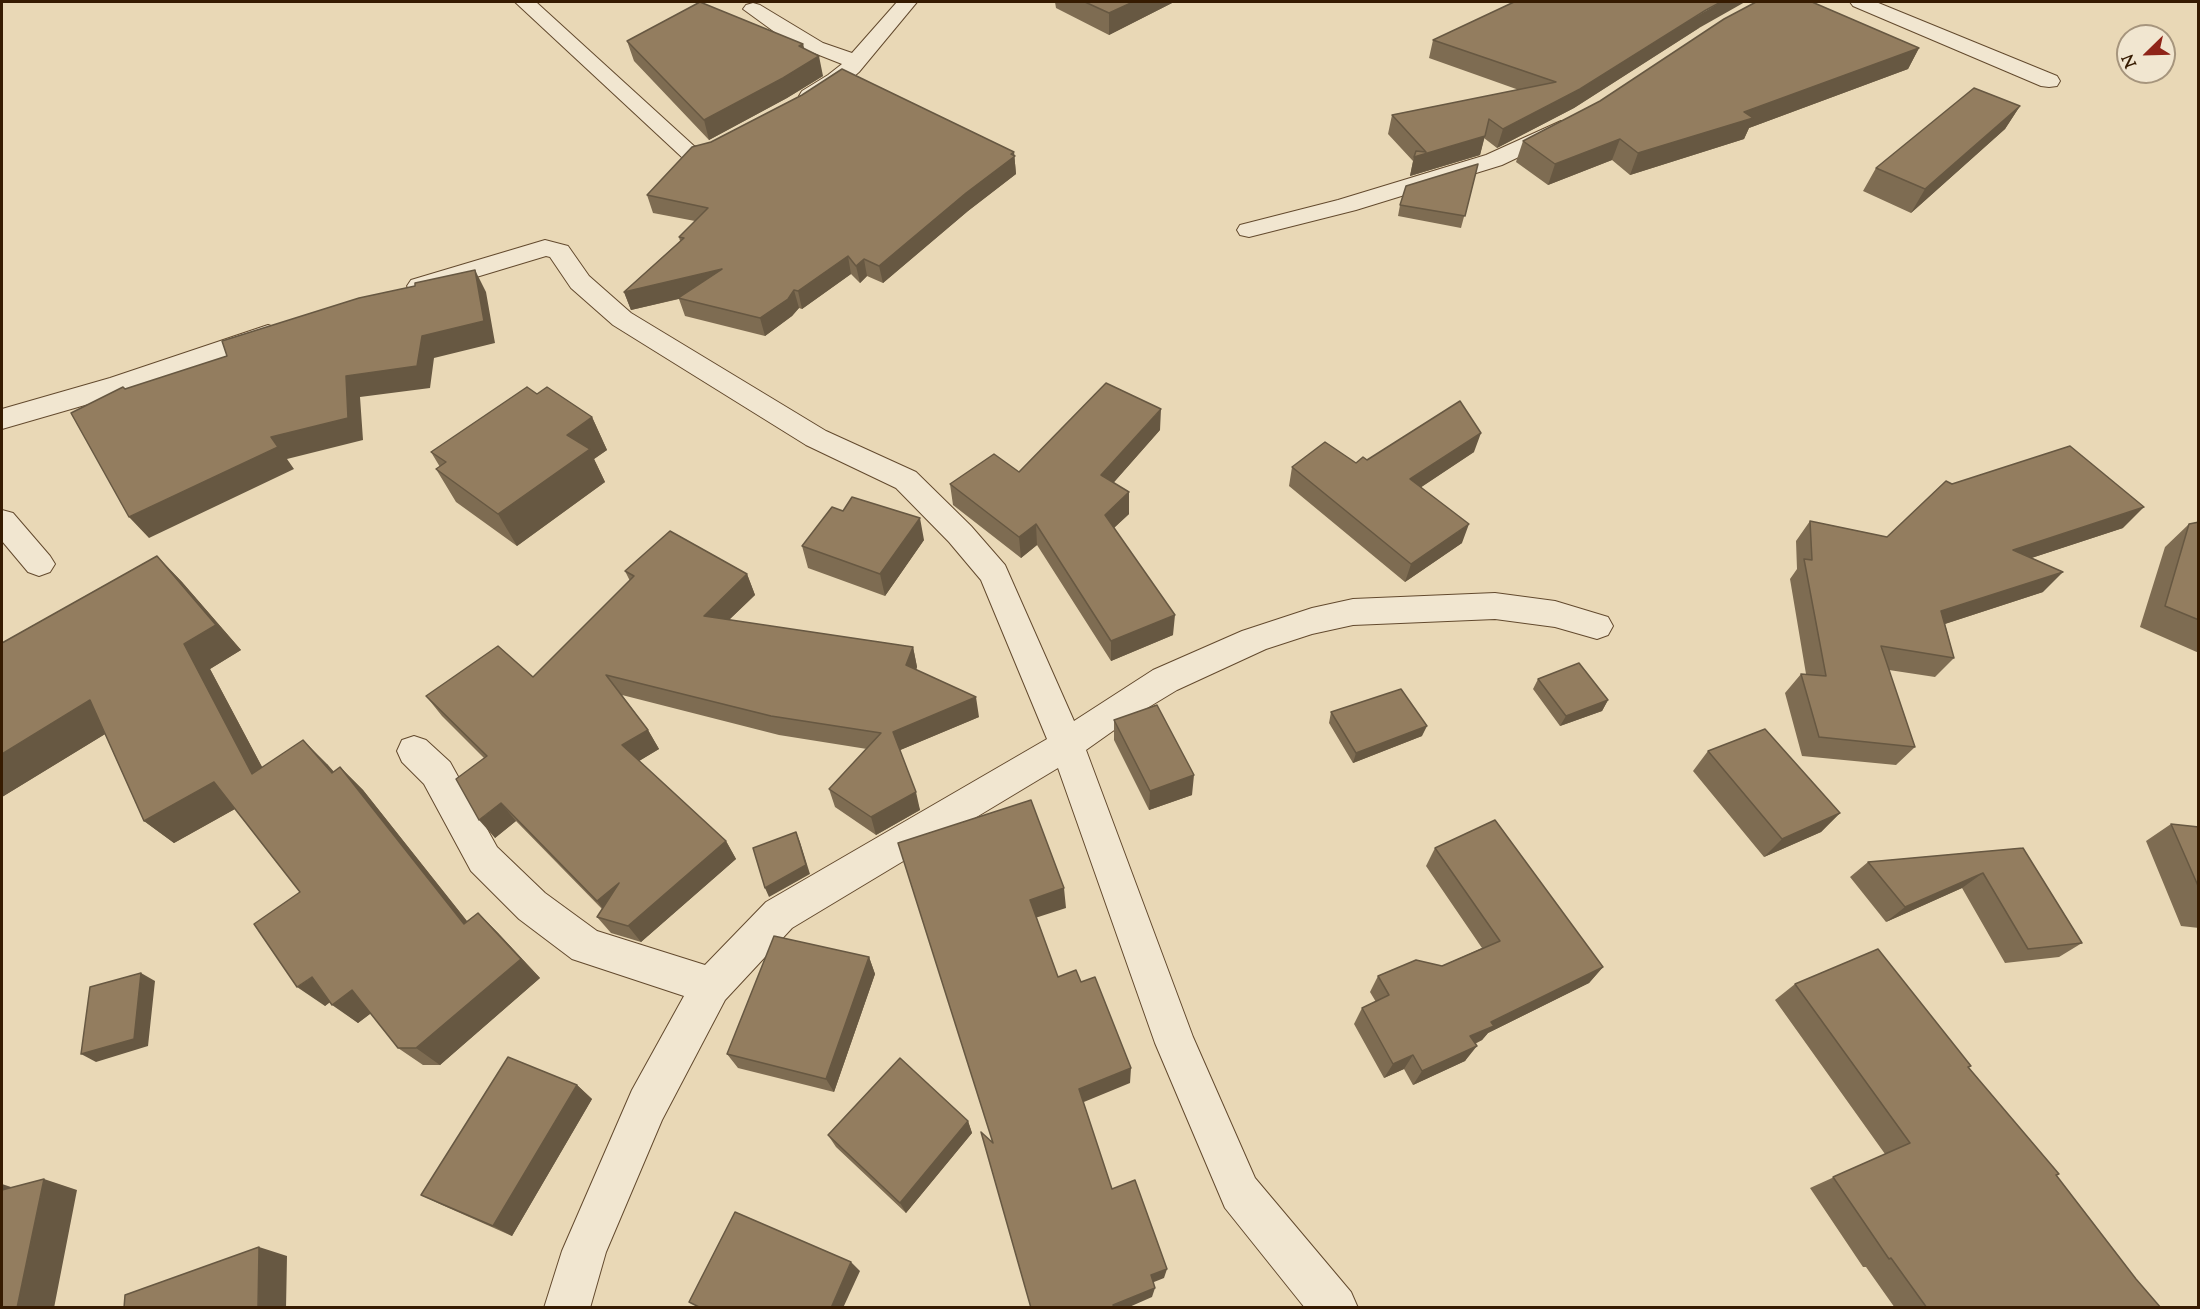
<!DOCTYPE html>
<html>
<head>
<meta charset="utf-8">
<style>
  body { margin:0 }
  #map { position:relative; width:2200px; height:1309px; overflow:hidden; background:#e9d8b6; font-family:"Sorts Mill Goudy",serif }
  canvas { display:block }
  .frame { position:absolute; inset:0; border:3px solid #361b01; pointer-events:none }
  .north { position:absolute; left:2116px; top:24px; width:60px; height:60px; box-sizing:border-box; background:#f1e6d0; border:2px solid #a6957d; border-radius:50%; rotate:247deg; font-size:16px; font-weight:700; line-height:24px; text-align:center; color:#361b01 }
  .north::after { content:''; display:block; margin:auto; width:21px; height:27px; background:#8f2418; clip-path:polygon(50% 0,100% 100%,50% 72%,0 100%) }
</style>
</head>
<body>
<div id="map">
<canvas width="2200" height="1309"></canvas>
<div class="frame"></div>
<div class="north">N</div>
</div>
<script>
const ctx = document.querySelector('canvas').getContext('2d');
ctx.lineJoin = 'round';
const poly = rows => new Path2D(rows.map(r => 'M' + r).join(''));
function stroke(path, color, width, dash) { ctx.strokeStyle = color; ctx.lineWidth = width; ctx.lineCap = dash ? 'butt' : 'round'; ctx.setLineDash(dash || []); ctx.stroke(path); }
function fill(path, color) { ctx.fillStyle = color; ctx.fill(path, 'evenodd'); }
const street = poly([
  [515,2,536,2,694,146,699,148,729,135,737,137,740,142,737,147,715,158,694,163,686,161,515,2],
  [897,2,917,2,859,72,844,85,818,101,810,103,802,101,799,96,802,91,828,75,842,64,809,51,776,33,743,9,746,5,753,3,760,5,823,43,852,53,897,2],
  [1850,2,1876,2,2057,76,2060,81,2057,86,2049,87,2041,86,1853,6,1850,2],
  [1561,121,1569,123,1572,128,1569,133,1502,165,1356,210,1249,237,1240,235,1237,230,1240,225,1338,200,1486,155,1561,121],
  [545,240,568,246,589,276,631,313,826,431,916,472,971,526,1005,565,1074,721,1153,670,1242,631,1312,608,1353,599,1495,593,1555,601,1608,617,1613,626,1608,635,1597,639,1555,627,1495,619,1353,625,1312,634,1266,649,1177,690,1134,716,1086,750,1193,1037,1255,1178,1351,1292,1358,1308,1305,1308,1225,1208,1155,1043,1058,768,792,928,725,1000,662,1120,606,1252,590,1308,544,1308,562,1251,632,1090,684,996,572,959,519,919,471,871,424,784,402,762,397,751,402,740,414,736,426,740,450,762,497,847,545,893,597,931,705,965,766,902,1047,739,981,580,949,542,896,488,806,445,613,325,571,288,550,257,546,256,420,294,411,292,407,286,411,280,545,240],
  [268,325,277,328,281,334,277,340,130,392,2,429,2,409,110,378,268,325],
  [2,510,13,513,50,556,55,564,50,572,39,576,28,572,2,541,2,510]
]);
const wall = poly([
  [1055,2,1174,2,1109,35,1056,8],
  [1699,28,1574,108,1497,148,1484,138,1480,155,1410,176,1413,161,1388,134,1392,115,1519,90,1429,58,1433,40],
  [627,41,803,44,804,49,823,76,787,98,709,140,634,61],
  [1919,48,1908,69,1749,128,1744,139,1630,175,1612,160,1548,185,1516,162,1523,141],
  [2020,106,2005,129,1911,213,1863,191,1876,168],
  [1014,152,1016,174,968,211,883,283,867,276,860,283,851,274,802,309,799,308,792,316,765,336,685,316,679,299,631,310,624,292,680,241,679,237,695,221,653,213,647,195],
  [1478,164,1461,228,1398,216,1400,205],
  [537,394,592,417,607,450,594,459,605,482,517,546,456,502,436,469,440,467,431,452],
  [1160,430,1113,483,1129,514,1114,528,1173,635,1111,661,1037,545,1021,558,953,505,950,484,1019,472],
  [1474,452,1421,487,1462,543,1405,582,1289,486,1292,467,1356,463,1367,460],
  [1952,484,2123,528,2031,558,2043,592,1945,624,1954,658,1935,677,1889,670,1915,747,1896,765,1802,756,1785,693,1801,674,1806,674,1790,579,1797,569,1796,541,1810,521,1887,537],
  [2199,522,2199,653,2140,627,2165,547,2189,524],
  [924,540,885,596,808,568,802,546],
  [157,556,182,582,241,650,210,669,262,767,327,764,334,772,340,767,363,790,467,921,478,913,498,933,540,978,440,1065,423,1065,398,1048,371,1013,358,1023,330,1002,325,1006,300,892,235,809,174,843,144,821,105,734,2,797,2,643],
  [625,571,747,574,755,595,729,620,913,647,917,667,916,670,979,717,900,750,920,810,876,835,835,807,829,789,867,749,779,735,622,695,648,730,659,749,639,761,726,841,736,859,641,942,611,933,597,917,602,909,516,821,495,838,484,758,442,716,426,696,533,677,630,581],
  [1538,679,1608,700,1602,711,1560,726,1533,689],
  [1331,712,1422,736,1353,763,1329,723],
  [1114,720,1192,795,1149,810,1114,740],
  [1708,751,1840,813,1821,832,1764,857,1693,771],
  [2171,824,2199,827,2199,928,2181,926,2146,841],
  [1435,848,1603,967,1589,983,1488,1033,1482,1040,1475,1044,1465,1061,1413,1085,1404,1069,1384,1078,1354,1024,1362,1008,1376,1002,1370,992,1378,976,1442,966,1482,948,1426,866],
  [2023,848,2082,943,2059,957,2005,963,1962,888,1886,922,1850,877,1868,862],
  [869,957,875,974,834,1092,738,1068,727,1054],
  [1795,984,1968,1067,2056,1175,2136,1279,2161,1308,1895,1308,1866,1267,1863,1267,1810,1188,1885,1154,1775,1000],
  [577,1085,592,1099,512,1236,442,1205,421,1195],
  [968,1121,972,1133,906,1213,836,1147,828,1135]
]);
const shadedWall = poly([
  [1133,2,1174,2,1109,35,1109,13],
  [1721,2,1745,2,1699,28,1574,108,1497,148,1503,129],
  [803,44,807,63,819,56,823,76,787,98,709,140,704,120,799,46],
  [1919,48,1908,69,1749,128,1744,139,1630,175,1638,153,1744,112],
  [2020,106,2005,129,1911,213,1925,189],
  [1485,136,1480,155,1410,176,1414,157],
  [1620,139,1612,160,1548,185,1555,164],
  [1014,152,1016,174,968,211,883,283,879,266],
  [848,256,851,274,802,309,798,291],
  [864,259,867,276,860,283,856,266],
  [722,269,728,287,631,310,624,292],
  [475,270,486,292,495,343,434,358,430,388,360,397,363,440,287,459,294,469,149,538,129,517,271,437,346,376,422,336],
  [794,290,799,308,792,316,765,336,760,318],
  [1161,409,1160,430,1101,497,1101,475],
  [592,417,607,450,594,459,605,482,517,546,498,514,567,435],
  [1481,433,1474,452,1405,498,1410,479],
  [1129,492,1129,514,1105,536,1105,515],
  [2144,507,2123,528,1995,570,2013,550],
  [920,518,924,540,885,596,880,574],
  [1036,524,1037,545,1021,558,1019,537],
  [1469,524,1462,543,1405,582,1411,564],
  [157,556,182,582,241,650,210,669,278,797,252,774,184,644],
  [2063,572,2043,592,1923,631,1941,611],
  [747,574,755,595,712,636,704,616],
  [1175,615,1173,635,1111,661,1111,641],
  [913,647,917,667,910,685,906,665],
  [976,697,979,717,898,751,893,732],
  [90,700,120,725,2,797,2,754],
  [1608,700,1602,711,1560,726,1566,716],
  [1427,726,1422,736,1353,763,1356,753],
  [648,730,659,749,634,764,622,745],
  [303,740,327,764,355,796,332,773],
  [340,767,363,790,485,944,464,924],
  [1194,775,1192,795,1149,810,1150,791],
  [214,782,242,805,174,843,144,821],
  [916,792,920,810,876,835,871,817],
  [501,803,516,821,495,838,479,820],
  [1840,813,1821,832,1764,857,1782,839],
  [796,832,800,842,810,874,769,897,765,888],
  [726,841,736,859,641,942,628,926],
  [1983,873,1962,888,1886,922,1905,907],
  [619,883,610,918,597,901],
  [1064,888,1066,908,1032,919,1030,900],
  [478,913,498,933,540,978,440,1065,416,1048],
  [869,957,875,974,834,1092,826,1079],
  [1603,967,1589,983,1488,1033,1482,1040,1459,1051,1470,1036,1491,1022],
  [141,973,155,981,148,1046,96,1062,81,1054],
  [312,977,339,995,325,1006,297,987],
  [352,990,378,1008,358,1023,332,1005],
  [1477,1046,1465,1061,1413,1085,1422,1071],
  [1413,1055,1404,1069,1384,1078,1393,1064],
  [1131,1068,1130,1083,1079,1104,1079,1089],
  [577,1085,592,1099,512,1236,493,1226],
  [968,1121,972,1133,906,1213,900,1203],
  [44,1179,77,1190,54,1308,17,1308],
  [2,1184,20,1190,2,1202],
  [259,1247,287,1256,286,1308,258,1308],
  [851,1262,860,1271,843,1308,831,1308],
  [1167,1269,1164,1278,1149,1284,1151,1275],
  [1155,1288,1152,1297,1127,1308,1113,1308,1113,1305]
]);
const building = poly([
  [700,2,803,44,799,46,819,56,783,78,704,120,627,41,700,2],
  [1085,2,1133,2,1109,13,1085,2],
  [1514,2,1721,2,1706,10,1580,89,1503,129,1489,119,1485,136,1414,157,1416,151,1426,152,1392,115,1556,82,1433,40,1514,2],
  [1756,2,1812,2,1919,48,1744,112,1753,118,1638,153,1620,139,1555,164,1523,141,1600,101,1724,19,1756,2],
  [842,69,1014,152,1011,154,1015,156,966,193,879,266,864,259,856,266,848,256,798,291,794,290,788,299,760,318,678,298,722,269,624,292,684,238,679,237,708,208,647,195,692,147,711,142,802,95,842,69],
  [1974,88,2020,106,1925,189,1876,168,1974,88],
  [1478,164,1465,216,1400,205,1406,186,1478,164],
  [475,270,484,321,422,336,417,366,346,376,348,418,271,437,278,447,129,517,71,413,123,387,125,389,227,356,222,341,359,298,415,286,415,283,475,270],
  [1106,383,1161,409,1101,475,1129,492,1105,515,1175,615,1111,641,1036,524,1019,537,950,484,994,454,1019,472,1106,383],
  [527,387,537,394,547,387,592,417,567,435,590,449,498,514,436,469,446,462,431,452,527,387],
  [1460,401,1481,433,1410,479,1469,524,1411,564,1292,467,1325,442,1356,463,1363,457,1367,460,1460,401],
  [2070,446,2144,507,2013,550,2063,572,1941,611,1954,658,1881,646,1915,747,1819,737,1801,674,1826,676,1804,559,1812,560,1810,521,1887,537,1946,481,1952,484,2070,446],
  [852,497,920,518,880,574,802,546,832,507,843,511,852,497],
  [2199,522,2199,620,2165,606,2189,524,2199,522],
  [670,531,747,574,704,616,913,647,906,665,976,697,893,732,916,792,871,817,829,789,881,733,771,716,606,675,648,730,622,745,726,841,628,926,597,917,619,883,597,901,501,803,479,820,456,779,487,756,426,696,498,646,533,677,634,576,625,571,670,531],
  [157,556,216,625,184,644,252,774,303,740,332,773,340,767,464,924,478,913,521,959,416,1048,398,1048,352,990,332,1005,312,977,297,987,254,924,300,892,214,782,144,821,90,700,2,754,2,643,157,556],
  [1579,663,1608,700,1566,716,1538,679,1579,663],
  [1401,689,1427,726,1356,753,1331,712,1401,689],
  [1157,705,1194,775,1150,791,1114,720,1157,705],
  [1765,729,1840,813,1782,839,1708,751,1765,729],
  [1031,800,1064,888,1030,900,1058,977,1076,970,1081,982,1095,977,1131,1068,1079,1089,1112,1189,1135,1180,1167,1269,1151,1275,1155,1288,1113,1305,1115,1308,1031,1308,981,1132,993,1143,898,843,1031,800],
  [1495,820,1603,967,1491,1022,1494,1026,1470,1036,1477,1046,1422,1071,1413,1055,1393,1064,1362,1008,1389,995,1378,976,1416,960,1442,966,1500,941,1435,848,1495,820],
  [2171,824,2199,827,2199,888,2171,824],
  [796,832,806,865,765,888,753,848,796,832],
  [2023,848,2082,943,2028,949,1983,873,1905,907,1868,862,2023,848],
  [774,936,869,957,826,1079,727,1054,774,936],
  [1878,949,1971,1066,1968,1067,2059,1174,2056,1175,2136,1279,2161,1308,1927,1308,1891,1258,1889,1259,1833,1177,1910,1143,1795,984,1878,949],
  [141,973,134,1039,81,1054,90,987,141,973],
  [508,1057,577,1085,493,1226,421,1195,508,1057],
  [900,1058,968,1121,900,1203,828,1135,900,1058],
  [44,1179,17,1308,2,1308,2,1190,44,1179],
  [735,1212,851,1262,831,1308,701,1308,689,1302,735,1212],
  [259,1247,258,1308,124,1308,125,1295,259,1247]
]);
stroke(street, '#634a2e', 2);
fill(street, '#f1e6d0');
fill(wall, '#7e6c52');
fill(shadedWall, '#675842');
fill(building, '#937d5f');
stroke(building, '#675842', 1.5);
</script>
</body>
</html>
